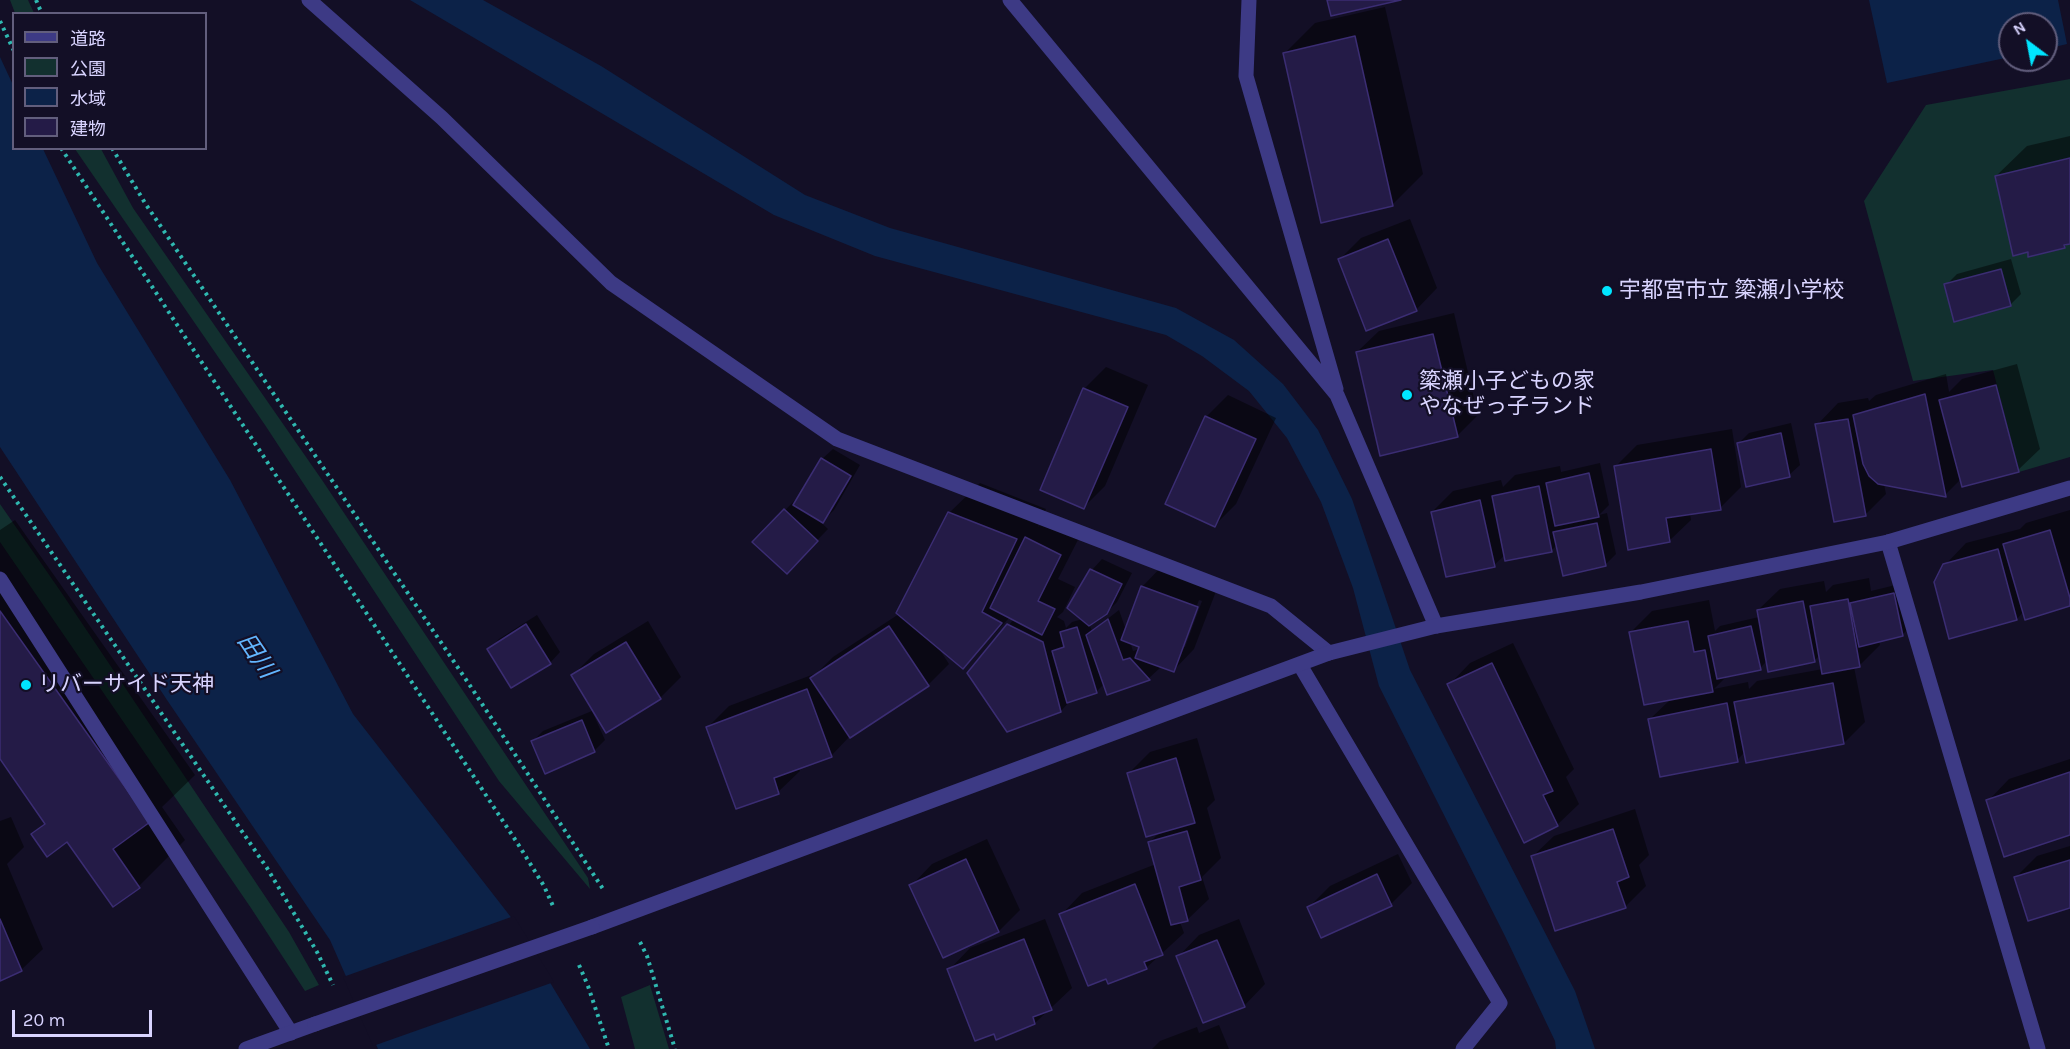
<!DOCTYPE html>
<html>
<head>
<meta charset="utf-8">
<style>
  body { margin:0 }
  #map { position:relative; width:2070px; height:1049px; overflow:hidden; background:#130f26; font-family:Karla,"Noto Sans JP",sans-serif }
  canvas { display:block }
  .legend { position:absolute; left:12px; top:12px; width:195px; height:138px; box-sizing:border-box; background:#130f26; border:2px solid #625e7d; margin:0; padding:8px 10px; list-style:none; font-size:18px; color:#d9d4ff }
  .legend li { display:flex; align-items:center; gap:12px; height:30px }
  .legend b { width:30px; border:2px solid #625e7d }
  .north { position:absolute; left:1998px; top:12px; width:60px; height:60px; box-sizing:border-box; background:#130f26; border:2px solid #625e7d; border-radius:50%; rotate:328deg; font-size:16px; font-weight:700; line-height:24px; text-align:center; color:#d9d4ff }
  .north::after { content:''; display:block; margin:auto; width:21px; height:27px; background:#00e5ff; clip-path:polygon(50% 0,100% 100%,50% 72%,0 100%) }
  .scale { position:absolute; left:12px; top:1010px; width:140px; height:27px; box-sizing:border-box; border:3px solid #d9d4ff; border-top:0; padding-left:8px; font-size:18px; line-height:21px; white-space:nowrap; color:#d9d4ff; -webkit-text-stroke:4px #130f26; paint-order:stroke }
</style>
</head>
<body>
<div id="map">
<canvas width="2070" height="1049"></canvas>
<ul class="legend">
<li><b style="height:8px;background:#3d3a85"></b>道路</li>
<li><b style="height:16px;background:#12302f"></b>公園</li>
<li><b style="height:16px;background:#0c2248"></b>水域</li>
<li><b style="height:16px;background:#241b47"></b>建物</li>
</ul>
<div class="north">N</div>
<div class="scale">20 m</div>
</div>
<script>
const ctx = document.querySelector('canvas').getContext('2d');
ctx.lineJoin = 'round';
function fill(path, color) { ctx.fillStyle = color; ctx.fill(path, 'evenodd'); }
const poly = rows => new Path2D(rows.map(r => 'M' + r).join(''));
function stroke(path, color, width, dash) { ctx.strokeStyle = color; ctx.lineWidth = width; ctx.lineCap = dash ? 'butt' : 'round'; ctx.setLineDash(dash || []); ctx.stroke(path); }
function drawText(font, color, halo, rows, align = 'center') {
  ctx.font = font + ' Karla,"Noto Sans JP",sans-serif'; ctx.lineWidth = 4.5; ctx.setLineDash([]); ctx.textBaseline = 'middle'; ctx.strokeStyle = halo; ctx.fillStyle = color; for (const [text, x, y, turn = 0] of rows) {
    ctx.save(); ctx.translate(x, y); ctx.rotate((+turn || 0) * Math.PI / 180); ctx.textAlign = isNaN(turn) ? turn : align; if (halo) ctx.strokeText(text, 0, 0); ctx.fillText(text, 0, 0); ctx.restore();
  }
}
const green = poly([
  [10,0,28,0,34,13,15,13],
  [2070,79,2070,457,2019,472,1993,370,1913,381,1864,201,1926,105],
  [75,149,101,149,133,208,322,480,588,878,590,889,499,781,265,425],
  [0,504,61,592,289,932,319,985,305,991,251,908,0,542],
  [650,985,669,1049,635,1049,621,997]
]);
const water = poly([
  [410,0,483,0,601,66,805,195,890,228,1176,308,1234,340,1283,384,1318,430,1352,499,1410,670,1575,991,1595,1049,1556,1049,1555,1041,1505,936,1379,686,1353,588,1321,502,1287,438,1249,391,1202,356,1166,335,875,256,774,215],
  [1869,0,2058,0,2067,44,2046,49,2046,24,2010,24,2010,57,1887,83],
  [0,57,13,85,14,148,43,149,97,263,230,480,353,714,510,916,590,1049,378,1049,330,940,167,700,0,447]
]);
const pier = poly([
  [514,916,554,982,373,1046,343,977]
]);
const shadow = poly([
  [1385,7,1423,174,1393,204,1322,221,1285,53,1315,23],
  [2070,136,2070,242,2064,247,1996,176,2027,146],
  [1410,219,1437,288,1416,310,1340,259,1361,238],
  [2011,259,2021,294,2010,305,1946,285,1957,274],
  [1454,313,1478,415,1457,436,1357,352,1379,331],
  [2017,364,2040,449,2018,470,1961,479,1945,495,1884,484,1886,494,1865,515,1817,425,1838,403,1868,398,1869,401,1876,395,1946,374,1949,392,1962,379],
  [1106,367,1148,385,1105,486,1084,507,1042,489,1085,388],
  [1228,395,1276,418,1236,504,1215,525,1206,417],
  [1791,423,1800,465,1789,475,1738,444,1749,433],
  [1732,429,1741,487,1720,508,1690,513,1691,520,1669,541,1616,466,1637,445],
  [833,449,860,465,834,510,823,521,816,518,828,529,797,561,754,542,796,499,797,501,822,459],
  [1600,463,1609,505,1599,515,1607,513,1616,554,1605,565,1557,545,1551,551,1505,555,1494,565,1432,512,1453,491,1501,480,1503,487,1515,475,1560,466,1561,472],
  [980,483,1046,509,1038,527,1048,517,1081,534,1058,579,1075,587,1063,612,1057,617,1064,621,1066,628,1072,622,1083,619,1092,570,1102,559,1132,573,1117,602,1106,613,1089,624,1092,631,1119,610,1126,630,1142,587,1163,565,1218,586,1194,649,1173,671,1156,664,1160,668,1149,678,1108,693,1104,684,1096,692,1072,699,1061,711,969,673,1014,619,1010,617,963,667,938,647,949,664,928,685,850,736,831,756,799,768,800,771,778,792,708,727,729,706,817,673,833,657,899,614,949,513],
  [1199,600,1202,601,1185,647,1181,647],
  [1130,642,1141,646,1140,649,1133,651],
  [2070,510,2070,605,2024,611,2017,619,1951,637,1945,565,1966,543,2020,529,2026,523],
  [15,520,195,775,162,807,185,840,139,886,68,840,33,834,46,822,0,757,0,530],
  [1869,578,1871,591,1904,583,1913,624,1902,635,1879,640,1880,645,1859,666,1854,667,1865,722,1844,743,1745,752,1737,760,1650,719,1671,699,1631,632,1652,611,1709,600,1715,631,1720,626,1759,617,1758,610,1780,589,1824,581,1826,592,1833,585],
  [1820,655,1823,669,1757,681,1749,689,1748,682,1714,689,1727,676,1760,668,1767,661,1814,661],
  [537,615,560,652,550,663,489,649,499,639],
  [648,621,681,677,660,698,573,675,594,654],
  [1513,643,1574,769,1566,777,1579,804,1557,825,1449,685,1470,663],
  [592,711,605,740,594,751,533,741,543,731],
  [1197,738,1215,800,1207,808,1221,858,1202,877,1209,899,1187,920,1180,922,1184,933,1146,968,1061,915,1082,893,1156,864,1150,842,1161,831,1128,774,1150,752],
  [2070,759,2070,834,1988,801,2009,779],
  [1635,809,1649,855,1639,865,1646,886,1625,907,1532,857,1554,836],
  [11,817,24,847,7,864,43,949,21,970,0,979,0,821],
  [987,839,1020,910,999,931,944,956,911,886,932,864],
  [2070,846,2070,906,2016,877,2037,856],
  [1398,854,1412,883,1391,904,1309,907,1330,886],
  [1045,919,1072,988,1035,1023,949,970,970,948],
  [1239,919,1265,984,1244,1006,1178,957,1199,935],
  [1219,1025,1229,1049,1152,1049,1160,1041,1197,1027,1199,1033]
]);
const building = poly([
  [1327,0,1401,0,1331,16,1327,0],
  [1355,36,1393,206,1321,223,1283,53,1355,36],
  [2070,158,2070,244,2064,245,2065,248,2028,257,2028,252,2013,256,1995,176,2070,158],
  [1388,239,1417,311,1366,331,1338,259,1388,239],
  [2001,269,2011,306,1954,322,1944,284,2001,269],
  [1433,334,1458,437,1380,456,1356,352,1433,334],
  [1996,385,2019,472,1962,487,1939,400,1996,385],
  [1083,388,1128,407,1084,509,1040,490,1083,388],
  [1925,394,1946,497,1878,484,1869,476,1863,464,1853,415,1925,394],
  [1205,416,1256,439,1215,527,1165,504,1205,416],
  [1848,419,1866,516,1834,522,1815,424,1848,419],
  [1781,433,1790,477,1746,487,1737,443,1781,433],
  [1711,449,1721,510,1666,518,1670,542,1628,550,1614,466,1711,449],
  [821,458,851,476,823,523,793,505,821,458],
  [1589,473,1599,517,1555,526,1546,483,1589,473],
  [1539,486,1552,552,1505,561,1492,496,1539,486],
  [1480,500,1495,567,1446,577,1431,512,1480,500],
  [784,509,818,541,787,574,752,542,784,509],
  [948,512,1017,539,982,612,1002,623,963,669,896,613,948,512],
  [1597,523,1606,566,1563,576,1553,532,1597,523],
  [2050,530,2070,598,2070,606,2025,620,2003,544,2050,530],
  [1025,537,1061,555,1038,601,1055,609,1042,635,990,608,1025,537],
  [1998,549,2017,620,1949,639,1934,582,1943,564,1998,549],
  [1090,569,1122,584,1107,614,1089,626,1067,608,1090,569],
  [1141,586,1198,607,1174,672,1135,658,1139,647,1121,640,1141,586],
  [1894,593,1903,636,1859,647,1850,603,1894,593],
  [1848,599,1860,667,1822,674,1810,606,1848,599],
  [1803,601,1815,662,1768,672,1757,610,1803,601],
  [0,611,150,822,113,849,140,888,113,907,67,842,47,857,31,834,45,824,0,759,0,611],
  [1108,619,1123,660,1130,658,1150,680,1107,695,1086,635,1108,619],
  [1688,621,1694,652,1705,650,1713,692,1644,705,1629,632,1688,621],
  [526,624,551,664,511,688,487,649,526,624],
  [1007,624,1043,642,1061,712,1007,732,967,673,1007,624],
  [889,626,929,686,850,738,810,678,889,626],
  [1751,626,1761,670,1717,679,1708,636,1751,626],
  [1077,627,1097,693,1067,703,1052,651,1064,647,1060,632,1077,627],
  [626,642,661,699,606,733,571,675,626,642],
  [1492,663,1553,791,1543,795,1558,826,1524,843,1447,684,1492,663],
  [1833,683,1844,744,1746,763,1734,702,1833,683],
  [807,689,832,757,774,778,779,794,736,809,706,727,807,689],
  [1727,703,1738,762,1660,777,1648,719,1727,703],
  [582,720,595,752,545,774,531,741,582,720],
  [1176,758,1195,823,1146,837,1127,773,1176,758],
  [2070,772,2070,835,2004,857,1986,800,2070,772],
  [1613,829,1629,877,1617,882,1626,908,1555,931,1531,856,1613,829],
  [1187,831,1201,880,1179,887,1188,921,1171,925,1148,842,1187,831],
  [966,859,999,932,943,958,909,885,966,859],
  [2070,860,2070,908,2028,921,2014,877,2070,860],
  [1377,874,1392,906,1321,938,1307,907,1377,874],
  [1135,884,1163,955,1144,962,1147,969,1108,984,1106,979,1088,986,1059,914,1135,884],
  [0,919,22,971,0,981,0,919],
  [1024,939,1052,1010,1033,1017,1035,1024,996,1040,994,1034,975,1041,947,969,1024,939],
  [1217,940,1245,1007,1203,1023,1176,956,1217,940]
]);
const path = poly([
  [36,0,42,14],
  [0,21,14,51],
  [61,148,518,844,544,886,553,906],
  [112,148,145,203,471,687,603,889],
  [0,477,267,868,317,952,333,985],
  [640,942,647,956,675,1049],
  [579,965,588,986,609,1049]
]);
const minor = poly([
  [309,0,442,118,611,283,837,439,1271,606,1329,653],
  [1010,0,1337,395,1436,626],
  [1249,0,1246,76,1336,389],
  [1888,542,2038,1049],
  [0,579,291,1033],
  [1300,665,1500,1003,1463,1049]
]);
const tertiary = poly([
  [592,927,1329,653,1436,626,1641,592,1888,542,2070,488],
  [246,1049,315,1024]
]);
const tertiaryBridge = poly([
  [315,1024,592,927]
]);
const markers = [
  [1607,291,6,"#00e5ff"],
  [1407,395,6,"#00e5ff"],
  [26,685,6,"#00e5ff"]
];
const poiNames = [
  ["宇都宮市立 簗瀬小学校",1619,291],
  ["簗瀬小子どもの家",1419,382],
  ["やなぜっ子ランド",1419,407],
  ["リバーサイド天神",38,685]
];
const waterNames = [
  ["田川",256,656,56]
];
fill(green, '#12302f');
fill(water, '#0c2248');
fill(pier, '#130f26');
fill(shadow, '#0007');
fill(building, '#241b47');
stroke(building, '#3b2d73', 1.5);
stroke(path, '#2fb8b0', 4, [3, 4.5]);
stroke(minor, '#3d3a85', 15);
stroke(tertiary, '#3d3a85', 15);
stroke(tertiaryBridge, '#3d3a85', 15);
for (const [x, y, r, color] of markers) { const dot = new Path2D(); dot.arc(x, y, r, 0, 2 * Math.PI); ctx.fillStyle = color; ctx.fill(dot); stroke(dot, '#130f26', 2); }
drawText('22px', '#d9d4ff', '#130f26', poiNames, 'left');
drawText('italic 24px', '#62b6ff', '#130f26', waterNames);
</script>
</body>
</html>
